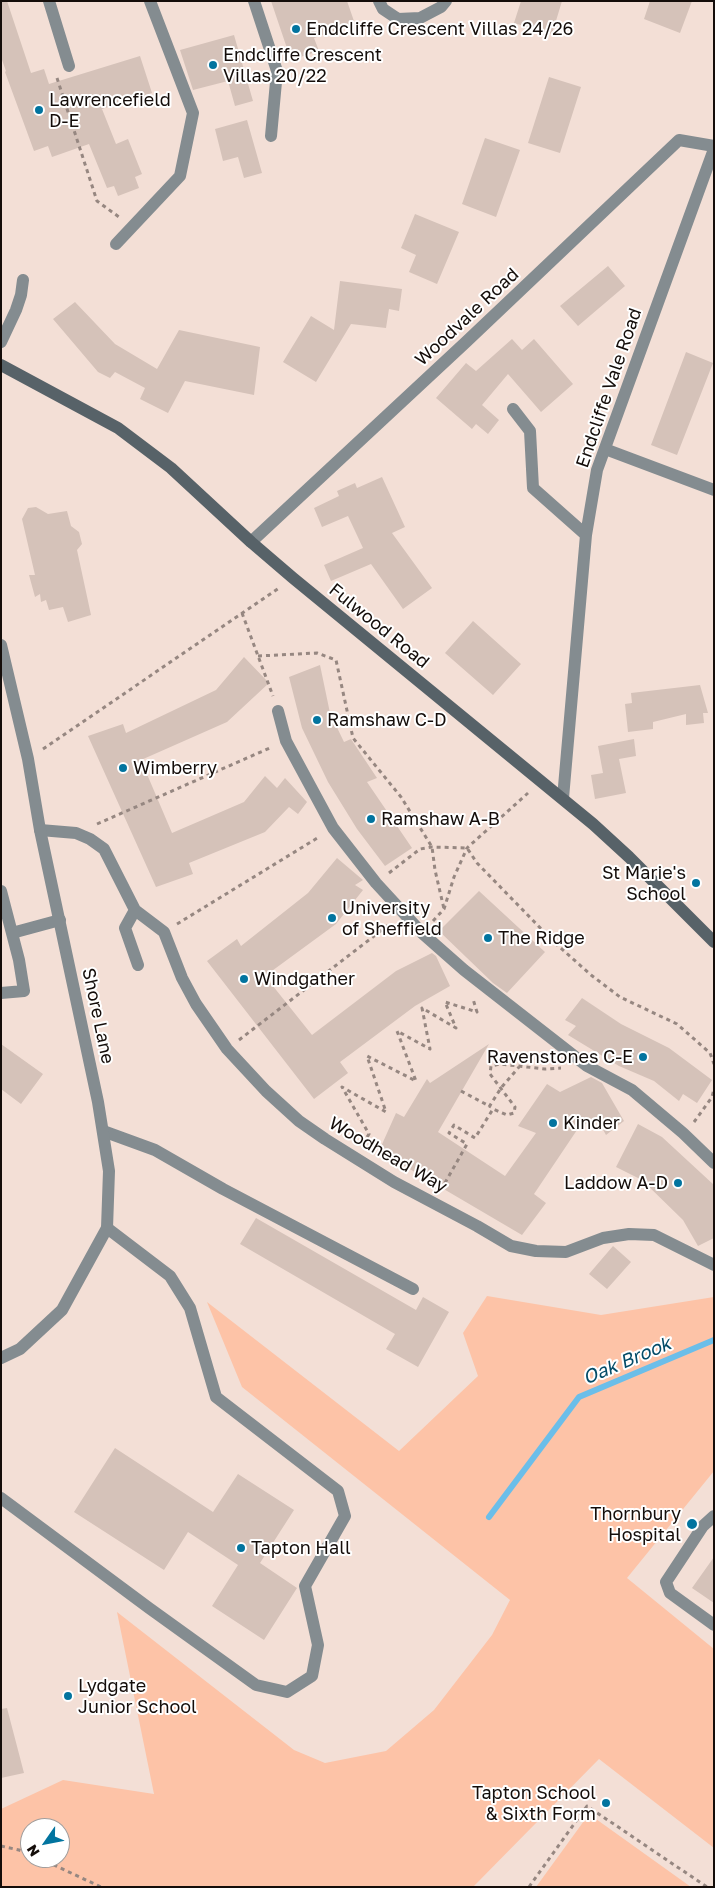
<!DOCTYPE html>
<html>
<head>
<meta charset="utf-8">
<style>
  body { margin:0 }
  #map { position:relative; width:715px; height:1888px; overflow:hidden; background:#f3dfd6; font-family:"Golos Text",sans-serif }
  canvas { display:block }
  .frame { position:absolute; inset:0; border:2px solid #140d0a; pointer-events:none }
  .north { position:absolute; left:20px; top:1818px; width:50px; height:50px; box-sizing:border-box; background:#fff; border:1px solid #a19e9d; border-radius:50%; rotate:237deg; font-size:14px; font-weight:700; line-height:20px; text-align:center; color:#140d0a }
  .north::after { content:''; display:block; margin:auto; width:18px; height:22px; background:#02749f; clip-path:polygon(50% 0,100% 100%,50% 72%,0 100%) }
</style>
</head>
<body>
<div id="map">
<canvas width="715" height="1888"></canvas>
<div class="frame"></div>
<div class="north">N</div>
</div>
<script>
const ctx = document.querySelector('canvas').getContext('2d');
ctx.lineJoin = 'round';
function fill(path, color) { ctx.fillStyle = color; ctx.fill(path, 'evenodd'); }
const poly = rows => new Path2D(rows.map(r => 'M' + r).join(''));
function stroke(path, color, width, dash) { ctx.strokeStyle = color; ctx.lineWidth = width; ctx.lineCap = dash ? 'butt' : 'round'; ctx.setLineDash(dash || []); ctx.stroke(path); }
function drawText(font, color, halo, rows, align = 'center') {
  ctx.font = font + ' "Golos Text",sans-serif'; ctx.lineWidth = 4; ctx.setLineDash([]); ctx.textBaseline = 'middle'; ctx.strokeStyle = halo; ctx.fillStyle = color; for (const [text, x, y, turn = 0] of rows) {
    ctx.save(); ctx.translate(x, y); ctx.rotate((+turn || 0) * Math.PI / 180); ctx.textAlign = isNaN(turn) ? turn : align; if (halo) ctx.strokeText(text, 0, 0); ctx.fillText(text, 0, 0); ctx.restore();
  }
}
const green = poly([
  [487,1296,601,1315,714,1297,714,1471,627,1578,714,1649,714,1848,599,1759,473,1887,1,1887,1,1809,63,1780,154,1794,117,1612,294,1750,325,1763,386,1751,434,1710,492,1635,510,1600,242,1387,207,1302,399,1451,478,1376,463,1333],
  [30,1828,60,1828,60,1858,30,1858],
  [589,1814,691,1887,536,1887]
]);
const stream = poly([
  [489,1517,579,1397,714,1340]
]);
const building = poly([
  [1,1,7,1,31,73,44,69,49,84,140,56,152,93,102,109,116,144,128,139,142,174,135,177,139,188,118,196,114,186,107,188,89,144,52,157,48,146,34,151,5,72,6,71,1,57],
  [271,1,347,1,355,24,314,38,319,51,291,60],
  [521,1,562,1,552,34,514,23],
  [650,1,692,1,680,33,644,19],
  [234,35,253,101,235,106,228,81,193,90,180,50],
  [549,77,581,87,560,153,528,143],
  [247,120,262,173,244,178,238,157,223,161,215,129],
  [485,138,520,150,496,217,462,204],
  [415,214,459,232,437,284,409,272,416,255,401,248],
  [608,266,625,286,578,326,560,306],
  [340,281,402,289,399,311,389,309,386,328,351,324,316,382,283,362,311,316,334,330],
  [75,302,115,344,157,369,179,330,260,347,254,395,185,381,168,413,140,399,145,388,115,372,110,378,98,372,53,319],
  [512,339,522,350,534,339,573,384,541,412,508,374,482,405,499,420,488,434,476,424,472,429,436,398,466,363,476,371],
  [686,352,713,363,677,455,651,445],
  [382,477,405,527,392,533,432,588,403,609,371,564,331,581,324,565,363,548,348,516,322,527,314,508,339,496,337,491,355,483,357,488],
  [36,507,48,514,67,511,71,526,79,532,82,544,77,550,91,615,68,622,63,607,49,610,46,600,41,602,40,594,35,597,29,575,35,575,22,519,28,508],
  [473,621,521,664,493,695,445,653],
  [244,657,269,683,227,722,141,760,172,833,244,802,265,776,277,788,285,778,307,802,298,814,289,807,265,832,189,863,193,874,156,887,88,736,123,724,126,733,216,690],
  [320,665,330,713,344,742,351,739,377,778,367,782,412,848,385,866,357,829,328,782,302,728,289,677],
  [700,685,708,713,703,713,704,723,686,725,686,714,653,722,653,729,628,732,625,704,632,703,631,693],
  [634,739,636,756,619,759,626,793,595,799,591,775,603,773,598,746],
  [337,858,363,880,355,885,363,890,336,924,265,976,312,1035,396,971,432,953,436,956,450,986,415,1006,340,1062,348,1073,314,1099,207,961,237,939,241,946,308,893],
  [479,891,545,952,507,993,493,983,439,931],
  [582,998,621,1024,669,1048,712,1080,697,1103,683,1094,679,1101,654,1081,619,1066,568,1035,576,1026,565,1020],
  [1,1044,43,1074,21,1104,1,1089],
  [489,1044,438,1132,505,1176,536,1133,518,1126,547,1084,560,1092,591,1077,602,1083,624,1121,606,1135,596,1117,577,1130,534,1194,546,1203,522,1235,379,1151,396,1113,404,1117,427,1079,430,1083],
  [638,1124,662,1137,714,1185,714,1238,698,1246,683,1220,642,1180,616,1167],
  [256,1218,416,1310,423,1297,449,1312,418,1367,386,1349,395,1334,240,1244],
  [613,1246,631,1262,607,1289,589,1274],
  [115,1448,213,1512,238,1474,294,1510,260,1563,297,1588,264,1640,212,1606,238,1565,188,1532,164,1570,74,1512],
  [714,1557,714,1603,692,1588],
  [7,1708,24,1773,1,1778,1,1709]
]);
const path = poly([
  [57,78,97,201,119,217],
  [242,613,273,696],
  [258,656,317,653,336,660,353,738,401,797,432,847,435,870,444,909],
  [43,749,279,588],
  [97,824,272,747],
  [389,873,420,849,432,847,467,848,477,863,554,942,591,975,620,997,677,1024,710,1053,714,1064],
  [433,921,444,909,454,877,467,848,528,793],
  [177,924,319,837],
  [239,1040,391,923],
  [461,1091,491,1107],
  [489,1107,501,1088,519,1067],
  [694,1122,712,1097,714,1089],
  [363,1144,369,1134,342,1087,386,1112,367,1056,416,1081,397,1031,430,1049,422,1008,456,1028,445,1002,477,1012,473,999],
  [441,1190,467,1144,449,1133,454,1125,475,1138,493,1109,507,1115,514,1113,515,1107,490,1074,491,1066,500,1064,545,1069,561,1068],
  [1,1846,19,1850,30,1854],
  [39,1858,101,1887],
  [529,1887,587,1806,707,1887]
]);
const lane = poly([
  [49,1,69,66],
  [254,1,277,71,271,136],
  [379,1,383,9,398,19,420,18,441,7,446,1],
  [116,244,180,176,193,113,150,1],
  [1,342,16,310,21,295,23,280],
  [605,449,714,490],
  [278,711,286,741,333,828,376,883,422,933,464,970,587,1066,632,1090,683,1133,714,1163],
  [40,830,76,833,90,839,104,849,135,910,164,932,182,978,196,1004,227,1049,266,1091,299,1121,325,1139,394,1182,477,1226,511,1246,536,1251,566,1252,603,1238,629,1234,654,1235,714,1265],
  [1,891,19,960,24,991,1,993],
  [135,910,125,928,138,965],
  [12,933,60,920],
  [103,1131,155,1150,223,1189,413,1289],
  [1,1498,149,1608,256,1685,287,1692,312,1676,318,1645,305,1586,345,1516,338,1491,216,1397,190,1308,170,1276,107,1228],
  [714,1516,703,1526,666,1582,670,1593,714,1625]
]);
const street = poly([
  [513,409,530,431,533,488,586,535],
  [251,542,466,342,679,140,714,146],
  [1,645,28,759,40,830,98,1102,109,1171,107,1228,62,1310,20,1349,1,1358],
  [563,798,586,535,597,470,714,149]
]);
const secondary = poly([
  [1,365,118,428,171,468,251,542,293,578,593,824,629,857,714,942]
]);
const markers = [
  [296,29,5,"#02749f"],
  [213,65,5,"#02749f"],
  [39,110,5,"#02749f"],
  [317,720,5,"#02749f"],
  [123,768,5,"#02749f"],
  [371,819,5,"#02749f"],
  [696,883,5,"#02749f"],
  [332,918,5,"#02749f"],
  [488,938,5,"#02749f"],
  [244,979,5,"#02749f"],
  [643,1057,5,"#02749f"],
  [553,1123,5,"#02749f"],
  [678,1183,5,"#02749f"],
  [692,1524,6,"#02749f"],
  [241,1548,5,"#02749f"],
  [68,1696,5,"#02749f"],
  [606,1803,5,"#02749f"]
];
const poiNames = [
  ["Endcliffe Crescent Villas 24/26",306,29],
  ["Endcliffe Crescent",223,55],
  ["Villas 20/22",223,76],
  ["Lawrencefield",49,100],
  ["D-E",49,121],
  ["Ramshaw C-D",327,720],
  ["Wimberry",133,768],
  ["Ramshaw A-B",381,819],
  ["St Marie's",686,873,"right"],
  ["School",686,894,"right"],
  ["University",342,908],
  ["of Sheffield",342,929],
  ["The Ridge",498,938],
  ["Windgather",254,979],
  ["Ravenstones C-E",633,1057,"right"],
  ["Kinder",563,1123],
  ["Laddow A-D",668,1183,"right"],
  ["Thornbury",681,1514,"right"],
  ["Hospital",681,1535,"right"],
  ["Tapton Hall",251,1548],
  ["Lydgate",78,1686],
  ["Junior School",78,1707],
  ["Tapton School",596,1793,"right"],
  ["& Sixth Form",596,1814,"right"]
];
const streetNames = [
  ["Woodvale Road",467,317,-43],
  ["Endcliffe Vale Road",609,388,-71],
  ["Fulwood Road",379,626,39],
  ["Shore Lane",98,1016,78],
  ["Woodhead Way",388,1155,30]
];
const waterNames = [
  ["Oak Brook",627,1361,-23]
];
fill(green, '#fdc3a7');
stroke(stream, '#6bbee9', 6);
fill(building, '#d5c2b9');
stroke(path, '#968781', 3, [4, 4]);
stroke(lane, '#848c90', 12);
stroke(street, '#848c90', 12);
stroke(secondary, '#576268', 12);
for (const [x, y, r, color] of markers) { const dot = new Path2D(); dot.arc(x, y, r, 0, 2 * Math.PI); ctx.fillStyle = color; ctx.fill(dot); stroke(dot, '#fff', 2); }
drawText('18px', '#140d0a', '#fff', poiNames, 'left');
drawText('18px', '#140d0a', '#fff', streetNames);
drawText('italic 19px', '#044c68', '#fff', waterNames);
</script>
</body>
</html>
